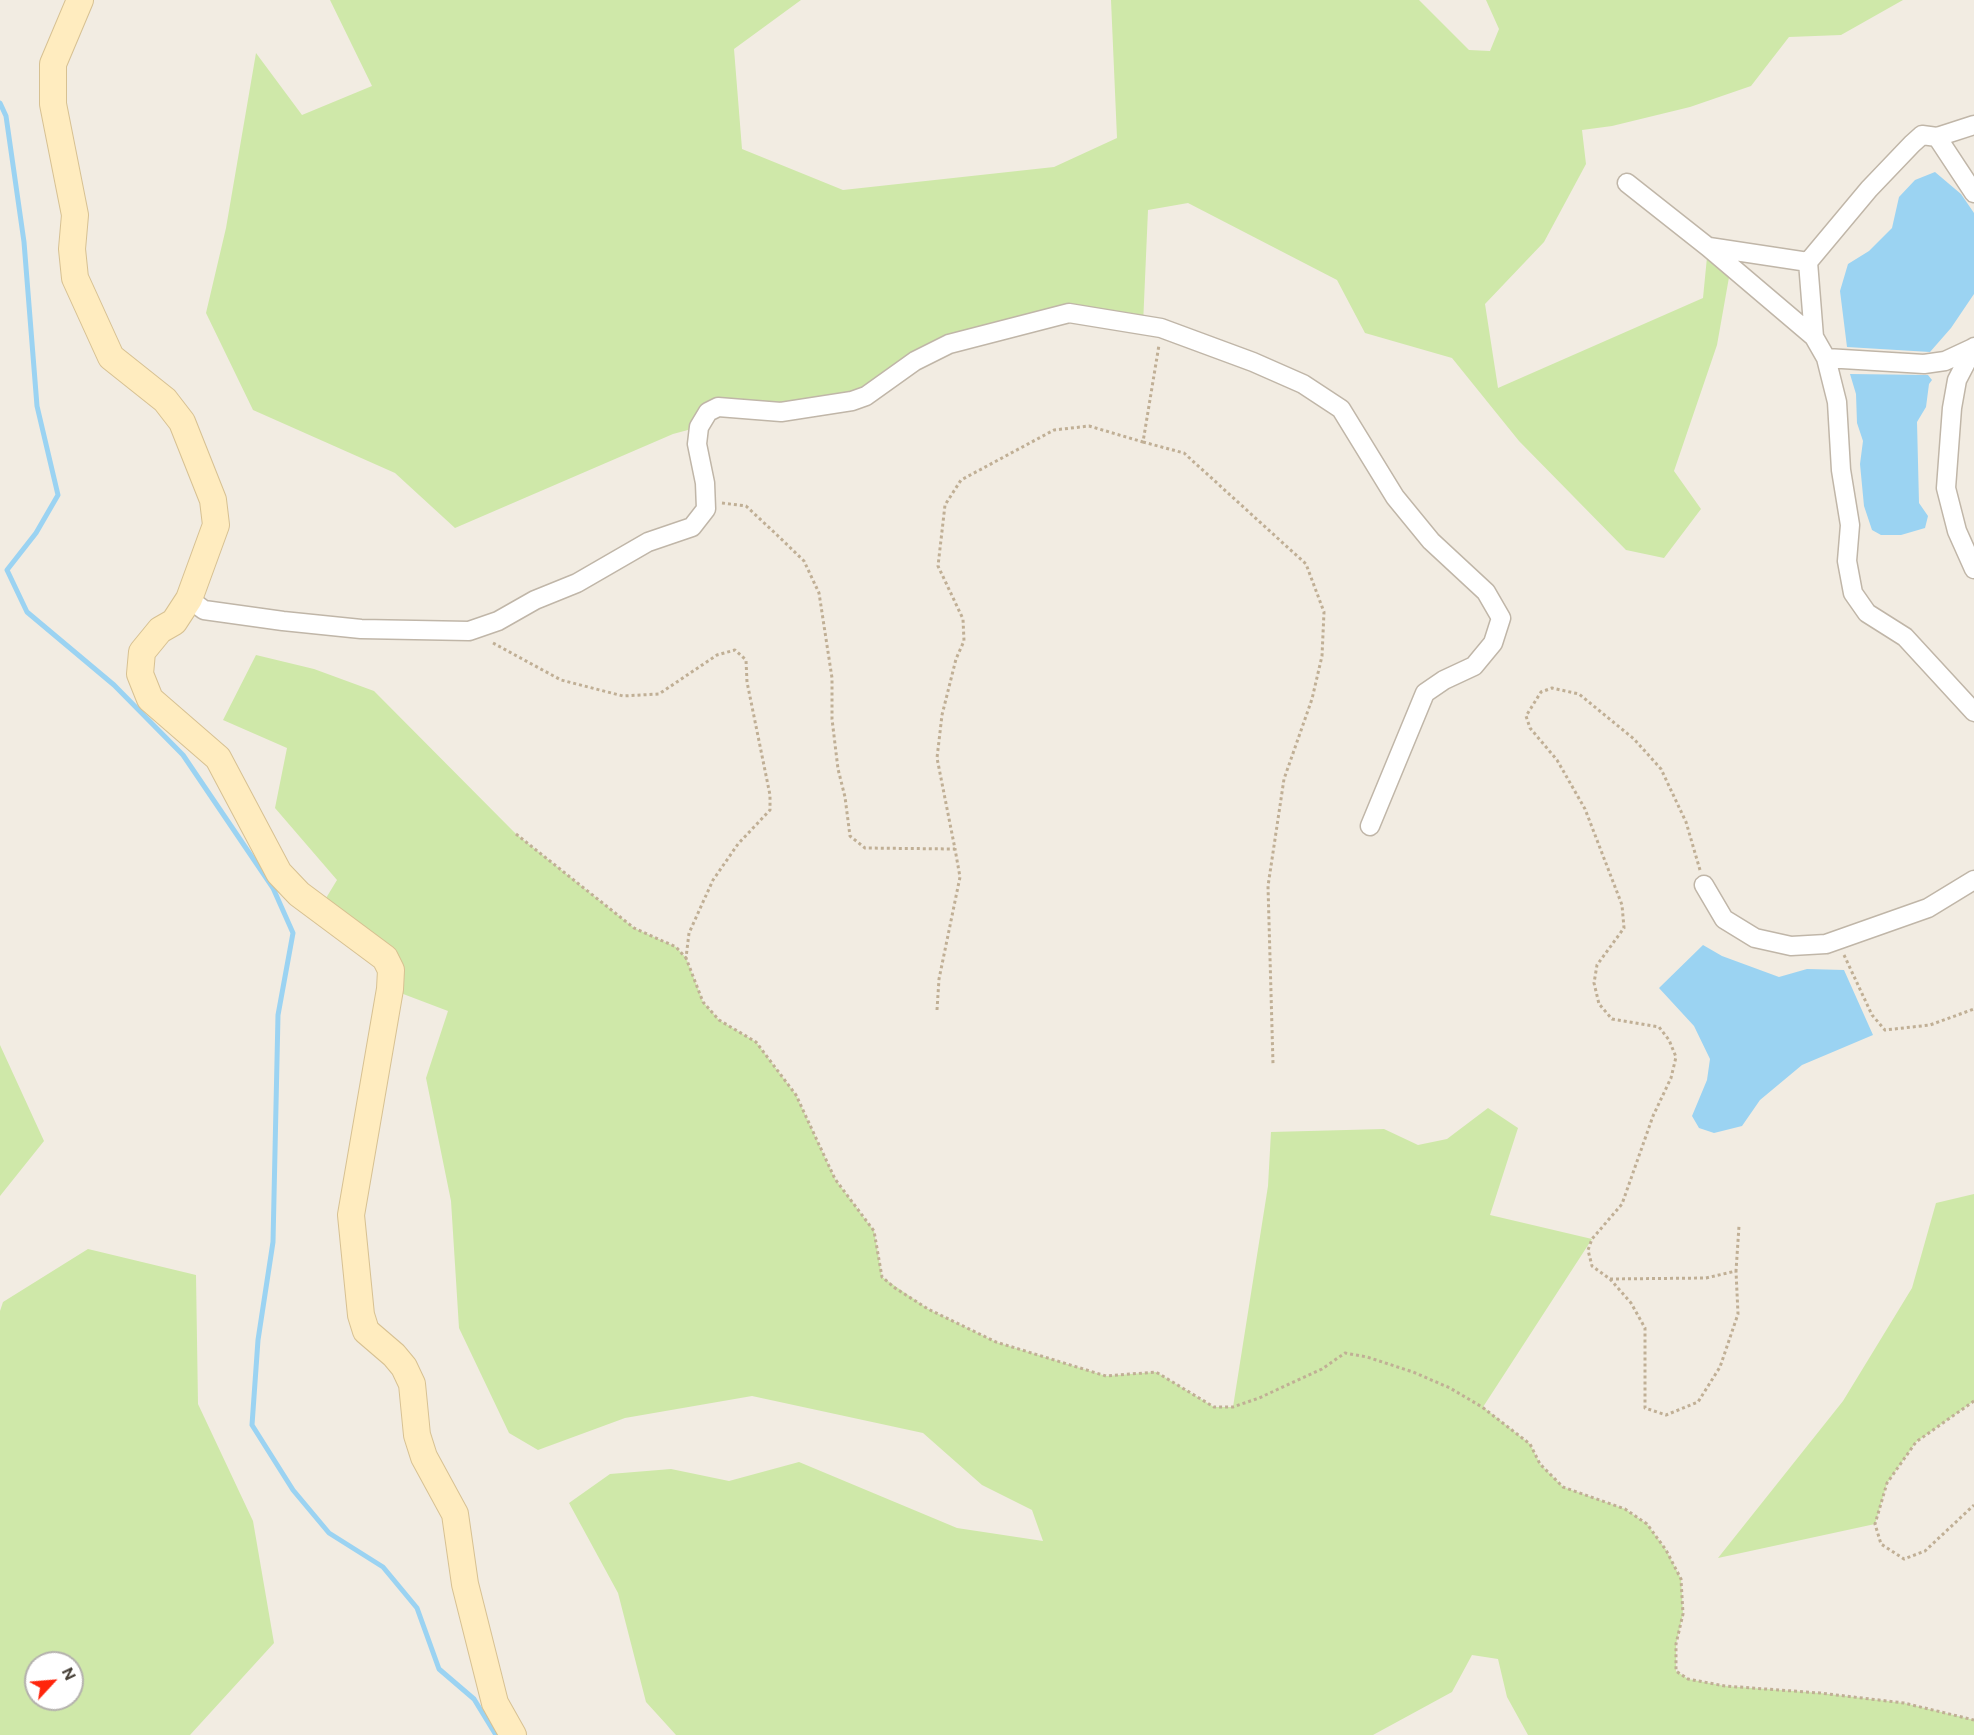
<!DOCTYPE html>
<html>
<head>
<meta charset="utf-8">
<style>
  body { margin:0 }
  #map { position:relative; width:1974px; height:1735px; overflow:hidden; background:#f2ece2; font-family:"DM Sans",sans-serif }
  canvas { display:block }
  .north { position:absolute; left:24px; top:1651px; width:60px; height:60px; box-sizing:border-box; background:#fff; border:2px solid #b4b1ad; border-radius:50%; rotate:64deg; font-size:16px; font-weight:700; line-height:24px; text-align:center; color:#433c33 }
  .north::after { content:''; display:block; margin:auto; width:21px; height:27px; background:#ff250c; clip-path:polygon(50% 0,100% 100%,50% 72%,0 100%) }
</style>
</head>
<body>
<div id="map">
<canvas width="1974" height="1735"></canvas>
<div class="north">N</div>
</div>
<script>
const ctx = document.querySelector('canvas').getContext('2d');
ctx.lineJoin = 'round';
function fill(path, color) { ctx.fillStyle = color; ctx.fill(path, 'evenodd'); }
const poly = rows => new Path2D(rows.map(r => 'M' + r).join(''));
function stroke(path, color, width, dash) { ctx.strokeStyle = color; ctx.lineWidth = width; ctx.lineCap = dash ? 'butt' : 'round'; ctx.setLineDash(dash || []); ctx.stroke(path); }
const green = poly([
  [330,0,801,0,734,49,742,149,843,190,1054,167,1117,138,1111,0,1419,0,1469,50,1490,51,1499,29,1486,0,1903,0,1841,35,1789,37,1751,86,1690,107,1612,126,1582,130,1586,164,1544,242,1485,304,1498,388,1703,298,1708,247,1731,266,1717,345,1674,471,1701,509,1664,558,1626,550,1519,441,1452,358,1365,333,1337,280,1188,203,1148,210,1143,325,1069,313,987,335,852,401,718,407,699,427,673,434,455,528,395,473,253,410,206,313,226,228,256,53,302,115,372,86],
  [256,655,314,669,374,691,516,834,634,928,676,947,686,958,703,1002,719,1020,756,1042,796,1095,835,1179,874,1231,882,1277,928,1309,996,1342,1106,1376,1156,1372,1214,1407,1233,1407,1268,1186,1271,1132,1384,1129,1418,1145,1447,1139,1488,1108,1518,1128,1490,1215,1592,1239,1483,1407,1530,1444,1540,1464,1563,1487,1625,1509,1647,1524,1666,1550,1681,1579,1683,1614,1676,1644,1676,1671,1688,1679,1725,1686,1820,1693,1904,1703,1974,1720,1974,1735,1528,1735,1507,1697,1498,1659,1472,1655,1452,1692,1373,1735,676,1735,646,1702,618,1593,569,1503,610,1474,671,1469,729,1481,799,1462,957,1528,1043,1541,1032,1510,982,1485,923,1433,752,1396,625,1418,538,1450,509,1433,459,1328,451,1201,426,1078,448,1011,390,989,391,970,320,908,337,880,275,808,287,748,223,720],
  [0,1045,44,1141,0,1196],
  [1974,1194,1974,1401,1916,1442,1887,1483,1875,1524,1718,1558,1843,1401,1912,1288,1936,1203],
  [88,1249,196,1275,198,1404,253,1521,274,1643,190,1735,0,1735,0,1311,3,1302],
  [36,1663,72,1663,72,1699,36,1699]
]);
const water = poly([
  [1935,172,1961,194,1974,213,1974,294,1951,328,1930,352,1847,347,1840,291,1848,264,1869,251,1892,228,1899,197,1915,180],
  [1850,374,1928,375,1932,380,1929,384,1926,407,1917,422,1919,503,1928,516,1925,528,1901,535,1881,535,1872,530,1864,506,1860,464,1863,441,1857,423,1856,394],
  [1703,945,1722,956,1779,977,1807,969,1844,970,1873,1035,1802,1065,1760,1100,1742,1126,1714,1133,1699,1128,1692,1116,1707,1080,1710,1059,1694,1026,1659,988]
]);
const stream = poly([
  [0,103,6,116,24,242,37,406,58,495,36,533,7,570,27,612,114,685,183,755,273,888,293,933,278,1015,273,1242,258,1340,252,1425,293,1490,329,1533,383,1567,417,1608,439,1669,474,1699,496,1735]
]);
const path = poly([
  [1143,442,1184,453,1306,564,1324,612,1322,656,1312,699,1284,779,1268,886,1273,1064],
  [722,503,746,506,776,534,804,561,819,593,832,678,832,719,838,769,845,797,850,836,865,848,955,849,937,758,942,715,956,659,964,641,963,619,938,566,945,505,961,480,1054,430,1089,426,1143,442,1159,345],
  [493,643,561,680,623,696,659,694,717,655,735,650,746,660,747,682,770,795,770,810,738,844,713,880,689,933,686,958,703,1002,719,1020,756,1042,796,1095,835,1179,874,1231,882,1277,895,1288,928,1309,996,1342,1106,1376,1156,1372,1214,1407,1233,1407,1259,1398,1322,1369,1345,1353,1367,1357,1413,1372,1450,1388,1482,1407,1530,1444,1540,1464,1563,1487,1625,1509,1647,1524,1666,1550,1681,1579,1683,1614,1676,1644,1676,1671,1688,1679,1725,1686,1820,1693,1904,1703,1974,1720],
  [516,834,634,928,676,947,686,958],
  [1700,870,1686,822,1661,769,1634,739,1579,694,1552,688,1541,692,1526,716,1530,728,1557,760,1585,809,1622,905,1624,928,1597,965,1594,983,1599,1004,1612,1019,1659,1027,1669,1040,1676,1057,1671,1078,1653,1116,1622,1204,1592,1239,1588,1250,1592,1266,1610,1279,1706,1278,1736,1271,1739,1226],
  [1844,955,1872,1015,1885,1030,1930,1025,1974,1009],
  [937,1010,939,979,960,877,955,849],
  [1610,1279,1631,1303,1645,1328,1645,1408,1666,1415,1698,1402,1720,1367,1738,1314,1736,1271],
  [1974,1401,1916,1442,1887,1483,1875,1524,1881,1544,1904,1559,1925,1551,1974,1505]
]);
const street = poly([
  [1974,125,1937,137,1974,193],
  [1627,183,1708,247,1814,337,1826,358,1837,402,1841,470,1850,525,1847,561,1853,593,1867,613,1905,637,1974,712],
  [1709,247,1808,262,1869,189,1912,144,1922,135,1937,137],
  [1808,262,1814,337],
  [1974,347,1957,380,1952,408,1946,488,1957,531,1974,569],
  [1826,358,1924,364,1945,361,1973,348],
  [189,599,204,610,283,621,361,629,469,631,498,621,535,600,577,583,648,542,692,527,706,509,705,483,697,444,699,427,708,412,718,407,781,412,852,401,866,396,915,361,949,344,1069,313,1161,328,1253,362,1303,384,1341,409,1395,497,1431,541,1486,592,1501,618,1493,643,1474,666,1444,680,1425,693,1370,826],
  [1704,885,1724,919,1755,938,1791,946,1826,944,1928,908,1974,880]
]);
const secondary = poly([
  [80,0,53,64,53,104,75,215,72,249,75,278,111,357,165,400,182,422,213,500,216,525,189,599,174,622,160,630,142,652,140,674,150,699,218,758,279,873,299,894,385,958,391,970,390,989,351,1215,361,1315,366,1331,394,1355,404,1367,412,1384,417,1435,424,1457,455,1514,465,1584,495,1703,513,1735]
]);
fill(green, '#cfe8a9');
fill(water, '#9bd3f2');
stroke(stream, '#9bd3f2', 5);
stroke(street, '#c0b6a8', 21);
stroke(secondary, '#d7c192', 28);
stroke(path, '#c0af95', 3, [3, 3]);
stroke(street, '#fff', 18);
stroke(secondary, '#ffecbf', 26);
</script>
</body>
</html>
